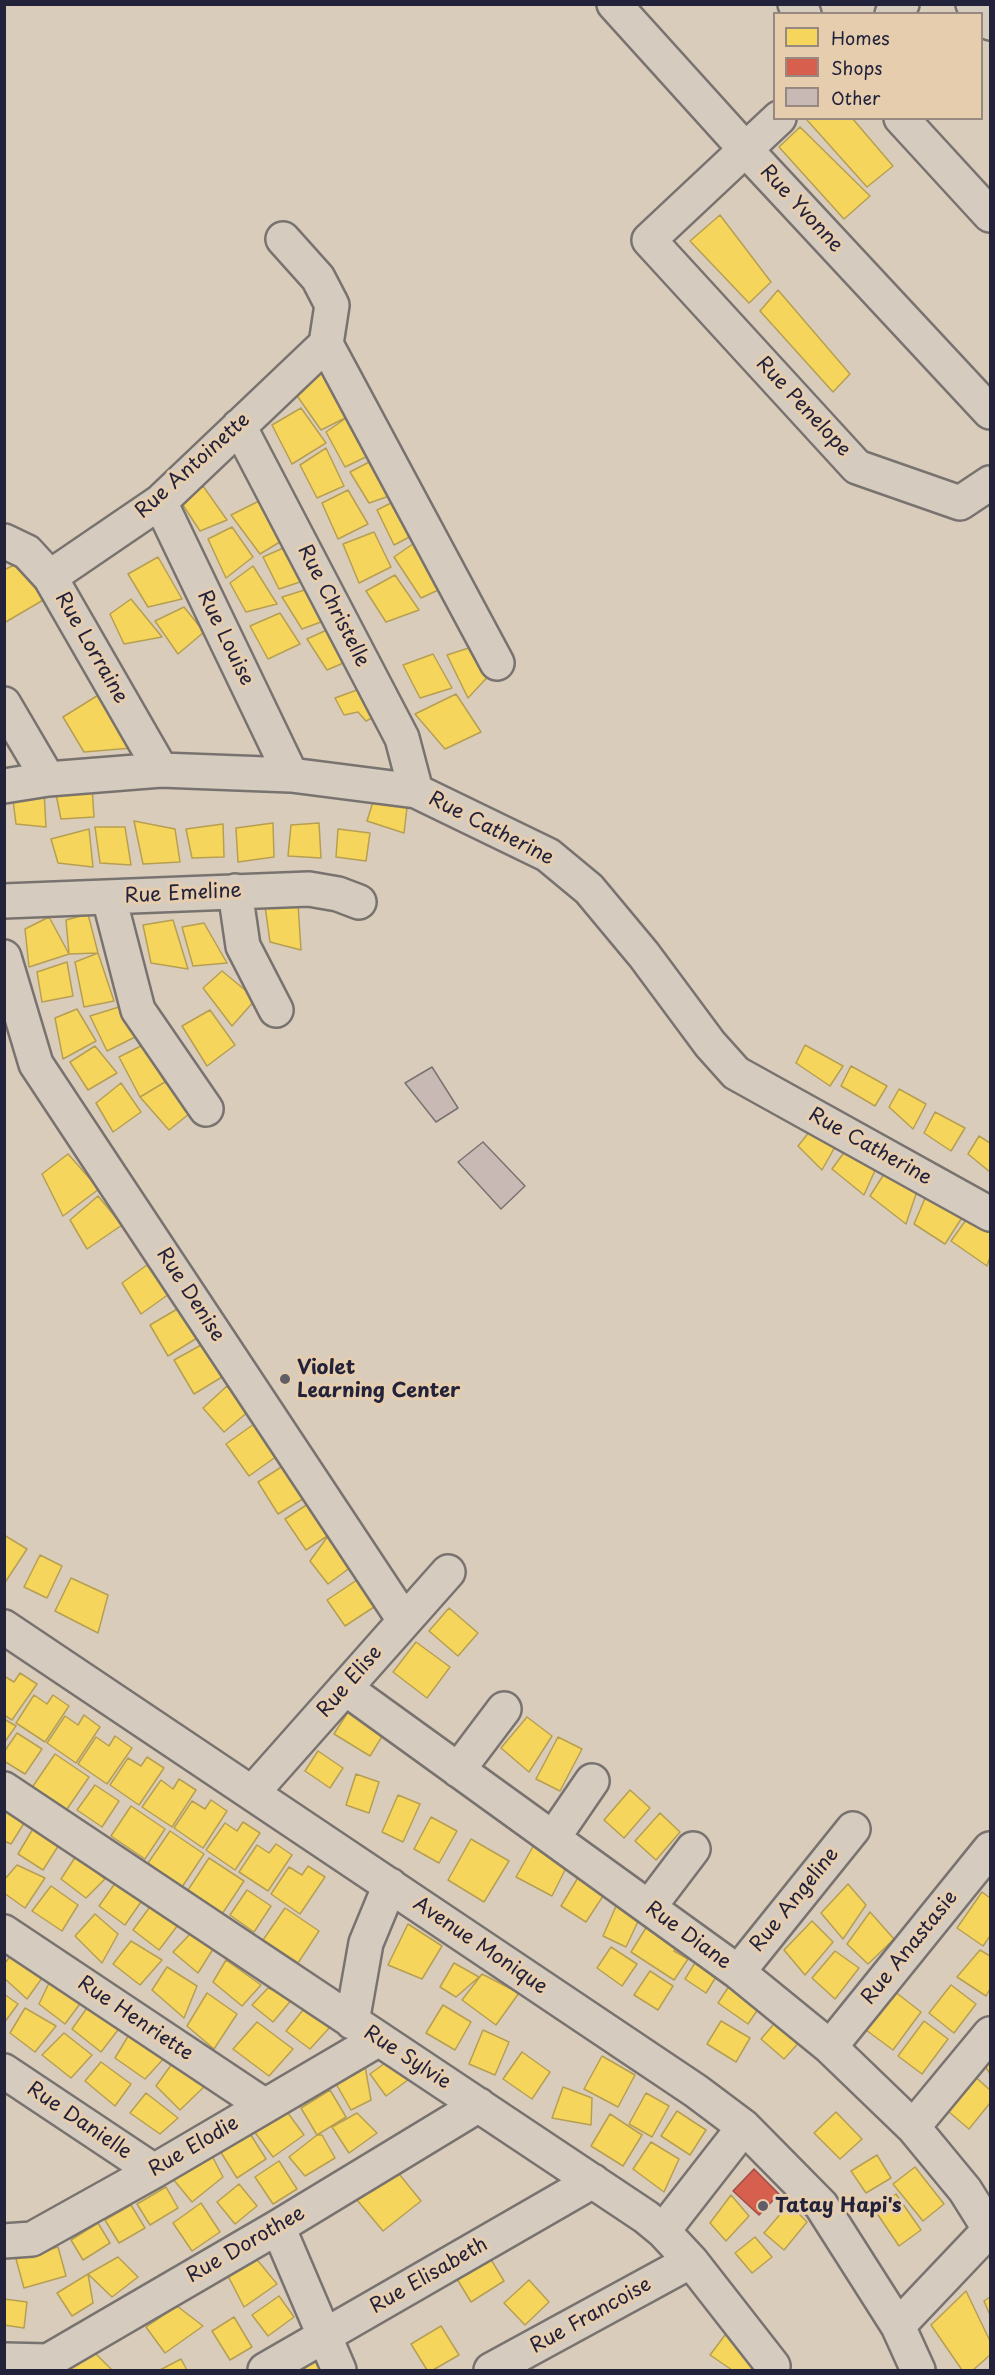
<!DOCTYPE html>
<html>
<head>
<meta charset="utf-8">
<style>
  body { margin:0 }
  #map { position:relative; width:995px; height:2375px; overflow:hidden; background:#d9ccbb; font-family:"Playpen Sans",sans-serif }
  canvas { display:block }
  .frame { position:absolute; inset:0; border:6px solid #22223b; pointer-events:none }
  .legend { position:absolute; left:773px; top:12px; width:210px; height:108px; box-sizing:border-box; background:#e6cdae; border:2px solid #988980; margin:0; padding:8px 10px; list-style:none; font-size:18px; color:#22223b }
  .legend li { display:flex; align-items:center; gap:12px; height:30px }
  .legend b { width:30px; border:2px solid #988980 }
</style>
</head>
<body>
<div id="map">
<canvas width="995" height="2375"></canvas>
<div class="frame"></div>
<ul class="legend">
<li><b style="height:16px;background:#f6d55c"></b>Homes</li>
<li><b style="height:16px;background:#d6604d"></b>Shops</li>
<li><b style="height:16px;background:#c9b9b4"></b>Other</li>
</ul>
</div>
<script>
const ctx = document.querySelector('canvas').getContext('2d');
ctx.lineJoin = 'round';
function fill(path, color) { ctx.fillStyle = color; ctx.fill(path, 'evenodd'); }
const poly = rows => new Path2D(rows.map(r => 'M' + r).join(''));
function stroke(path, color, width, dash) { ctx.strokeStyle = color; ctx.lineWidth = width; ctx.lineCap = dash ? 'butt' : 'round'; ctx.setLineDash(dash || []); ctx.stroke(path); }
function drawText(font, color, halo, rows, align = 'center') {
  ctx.font = font + ' "Playpen Sans",sans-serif'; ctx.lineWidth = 6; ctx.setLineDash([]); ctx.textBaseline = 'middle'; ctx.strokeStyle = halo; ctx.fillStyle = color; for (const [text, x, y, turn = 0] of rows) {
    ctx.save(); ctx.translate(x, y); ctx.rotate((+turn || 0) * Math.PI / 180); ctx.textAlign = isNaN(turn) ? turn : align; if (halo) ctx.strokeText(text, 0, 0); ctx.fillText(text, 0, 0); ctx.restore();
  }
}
const homes = poly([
  [809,118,852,118,893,166,867,187,807,120,809,118],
  [800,127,870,196,844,219,779,147,800,127],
  [720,215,771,282,749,303,690,241,720,215],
  [778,290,850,374,833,392,760,311,778,290],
  [321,368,349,416,321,430,293,390,321,368],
  [301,408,326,443,292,464,272,425,301,408],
  [349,416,372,454,345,467,326,432,349,416],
  [326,448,344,486,317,498,300,465,326,448],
  [373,460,398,493,369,503,350,472,373,460],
  [203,486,227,520,200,531,181,502,203,486],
  [348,490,368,524,338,539,322,503,348,490],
  [263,499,288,537,260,554,231,515,263,499],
  [397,500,421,531,394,545,377,510,397,500],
  [232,527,253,557,226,578,208,539,232,527],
  [374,532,391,567,359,583,343,544,374,532],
  [420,539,449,585,421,598,394,557,420,539],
  [290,545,312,578,279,589,263,557,290,545],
  [158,557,182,599,148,607,128,574,158,557],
  [14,565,45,599,4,623,4,570,14,565],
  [253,566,277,604,246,612,230,583,253,566],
  [395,575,419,610,386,622,366,591,395,575],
  [311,588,329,619,302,629,282,597,311,588],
  [131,599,162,637,124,644,110,614,131,599],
  [184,607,204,632,178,654,155,621,184,607],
  [280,613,300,644,268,659,250,626,280,613],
  [329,629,355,658,327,670,307,639,329,629],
  [475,646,495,669,468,698,447,655,475,646],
  [433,654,452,688,420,698,403,665,433,654],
  [365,687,384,712,366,721,358,712,344,715,335,698,365,687],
  [100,694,132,748,84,752,63,717,100,694],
  [456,694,481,732,445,749,415,714,456,694],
  [92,786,94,817,61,819,56,794,92,786],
  [377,789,408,799,404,833,367,821,377,789],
  [44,791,46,827,16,824,12,792,44,791],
  [134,821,175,829,180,862,143,864,134,821],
  [273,823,274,857,238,862,236,828,273,823],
  [319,823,321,858,288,856,291,825,319,823],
  [223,824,224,857,192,858,186,829,223,824],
  [95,827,125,827,131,865,100,863,95,827],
  [89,829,93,867,58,863,51,839,89,829],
  [338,829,370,833,366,861,336,857,338,829],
  [298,904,301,950,270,942,265,906,298,904],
  [88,914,98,953,69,954,66,920,88,914],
  [49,917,69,954,29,967,25,929,49,917],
  [173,920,188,969,151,963,143,925,173,920],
  [204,923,227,963,193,966,182,927,204,923],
  [98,953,114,1001,84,1007,75,962,98,953],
  [67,962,73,996,42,1002,37,972,67,962],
  [222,971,256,999,232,1026,203,988,222,971],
  [119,1007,137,1036,107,1051,90,1016,119,1007],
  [77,1009,96,1041,63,1059,55,1018,77,1009],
  [210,1010,235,1045,207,1066,182,1026,210,1010],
  [143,1045,165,1082,140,1097,119,1057,143,1045],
  [805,1045,843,1066,830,1086,796,1063,805,1045],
  [95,1046,117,1073,88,1090,70,1062,95,1046],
  [851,1066,887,1086,875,1106,841,1086,851,1066],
  [165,1082,194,1110,169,1130,140,1097,165,1082],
  [121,1083,141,1112,113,1132,96,1103,121,1083],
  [899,1089,926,1104,913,1129,889,1107,899,1089],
  [935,1112,965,1128,951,1151,924,1133,935,1112],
  [810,1131,836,1145,822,1170,798,1146,810,1131],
  [979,1136,990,1143,990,1172,968,1154,979,1136],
  [848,1147,877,1166,864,1195,832,1169,848,1147],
  [68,1154,99,1189,63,1216,42,1174,68,1154],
  [886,1171,918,1188,906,1224,870,1196,886,1171],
  [929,1189,965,1213,945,1244,914,1224,929,1189],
  [98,1196,122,1225,87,1249,70,1220,98,1196],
  [971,1213,990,1223,990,1257,987,1266,951,1241,971,1213],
  [147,1265,169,1294,141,1314,122,1283,147,1265],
  [179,1308,197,1338,168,1356,150,1325,179,1308],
  [203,1344,222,1377,194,1394,174,1360,203,1344],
  [227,1386,249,1411,224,1432,203,1408,227,1386],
  [254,1424,277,1456,249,1476,226,1444,254,1424],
  [286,1464,306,1497,278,1514,258,1482,286,1464],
  [311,1502,332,1533,306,1550,285,1519,311,1502],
  [4,1535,27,1549,6,1581,4,1580,4,1535],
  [328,1536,351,1567,328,1584,310,1561,328,1536],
  [40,1555,62,1566,47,1598,24,1587,40,1555],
  [71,1578,108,1595,98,1633,55,1611,71,1578],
  [357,1580,374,1607,345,1626,327,1600,357,1580],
  [449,1608,478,1633,458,1656,429,1631,449,1608],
  [416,1642,450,1667,427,1698,393,1672,416,1642],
  [20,1673,37,1684,12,1720,4,1715,4,1676,14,1682,20,1673],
  [34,1695,47,1704,53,1695,69,1706,45,1742,16,1723,34,1695],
  [353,1704,389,1725,370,1756,334,1734,353,1704],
  [84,1715,100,1727,76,1763,47,1743,65,1716,78,1725,84,1715],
  [527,1717,552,1736,529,1772,501,1748,527,1717],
  [4,1719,16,1726,4,1743,4,1719],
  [17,1733,42,1749,25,1774,4,1761,4,1752,17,1733],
  [115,1736,132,1748,107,1784,78,1764,96,1737,109,1746,115,1736],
  [558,1737,582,1749,560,1791,536,1779,558,1737],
  [318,1751,343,1768,330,1788,305,1771,318,1751],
  [55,1754,89,1777,65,1812,31,1789,55,1754],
  [147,1757,164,1768,139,1805,110,1785,128,1758,141,1766,147,1757],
  [356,1774,379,1782,369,1813,346,1805,356,1774],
  [179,1779,196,1790,172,1827,142,1807,161,1780,173,1789,179,1779],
  [95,1785,119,1801,102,1827,77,1810,95,1785],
  [630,1790,650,1808,624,1838,604,1820,630,1790],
  [398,1795,420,1804,403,1842,382,1832,398,1795],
  [211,1800,227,1811,203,1848,174,1828,192,1801,205,1809,211,1800],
  [4,1804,26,1820,11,1844,4,1841,4,1804],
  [131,1806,165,1829,145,1859,111,1836,131,1806],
  [660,1813,680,1832,656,1860,635,1841,660,1813],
  [431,1817,457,1831,439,1863,414,1849,431,1817],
  [243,1822,260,1833,235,1870,206,1850,225,1823,237,1831,243,1822],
  [34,1827,62,1840,43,1870,18,1854,34,1827],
  [170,1831,204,1854,182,1887,148,1863,170,1831],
  [471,1839,509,1861,484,1902,448,1880,471,1839],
  [535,1843,569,1862,552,1896,516,1877,535,1843],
  [276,1844,292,1855,268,1891,239,1872,257,1845,269,1853,276,1844],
  [76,1856,105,1879,86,1898,61,1879,76,1856],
  [209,1858,244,1881,222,1914,188,1890,209,1858],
  [17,1865,45,1878,25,1908,4,1893,4,1880,17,1865],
  [308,1866,325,1877,300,1914,271,1894,289,1867,302,1875,308,1866],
  [579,1876,605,1893,586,1922,561,1906,579,1876],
  [116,1882,143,1899,125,1925,99,1906,116,1882],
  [848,1884,866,1905,843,1939,821,1913,848,1884],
  [51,1886,78,1905,62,1931,32,1911,51,1886],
  [247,1890,271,1906,254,1932,230,1915,247,1890],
  [982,1892,990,1898,990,1936,983,1946,957,1928,982,1892],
  [152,1904,178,1925,159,1950,133,1930,152,1904],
  [617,1904,641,1915,626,1947,603,1936,617,1904],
  [285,1908,319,1931,298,1963,263,1940,285,1908],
  [870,1912,894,1939,868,1964,847,1944,870,1912],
  [95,1914,118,1934,102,1963,75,1936,95,1914],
  [812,1921,833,1942,805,1975,784,1950,812,1921],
  [649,1923,679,1942,674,1951,688,1959,674,1980,631,1952,649,1923],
  [408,1924,442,1946,422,1979,388,1965,408,1924],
  [192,1932,213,1949,198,1973,173,1952,192,1932],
  [131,1941,162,1960,140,1985,113,1964,131,1941],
  [611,1947,637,1964,622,1986,597,1968,611,1947],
  [980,1950,990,1956,990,1989,986,1996,957,1977,980,1950],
  [835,1951,859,1968,835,1999,812,1978,835,1951],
  [13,1953,45,1974,27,1999,4,1978,4,1964,13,1953],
  [700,1955,721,1969,706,1993,685,1979,700,1955],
  [226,1960,261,1985,242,2006,213,1982,226,1960],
  [454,1963,479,1977,456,1997,440,1987,454,1963],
  [167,1967,197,1986,184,2018,152,1990,167,1967],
  [650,1971,673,1986,658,2010,634,1995,650,1971],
  [482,1974,519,1993,496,2025,462,2000,482,1974],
  [735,1977,765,1999,748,2024,718,2003,735,1977],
  [50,1981,82,2001,65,2024,39,2004,50,1981],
  [951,1985,976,2004,954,2033,929,2013,951,1985],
  [268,1988,293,1998,273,2022,252,2005,268,1988],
  [894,1991,921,2012,893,2050,866,2030,894,1991],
  [207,1993,237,2014,214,2049,187,2026,207,1993],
  [4,1994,18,2004,4,2023,4,1994],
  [92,2001,121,2026,101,2052,72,2029,92,2001],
  [443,2005,471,2022,455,2050,426,2033,443,2005],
  [25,2008,56,2026,35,2052,10,2033,25,2008],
  [303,2010,330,2027,310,2049,286,2031,303,2010],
  [780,2017,804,2037,784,2059,761,2039,780,2017],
  [721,2021,750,2038,736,2062,707,2044,721,2021],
  [924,2021,948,2039,922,2074,898,2056,924,2021],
  [257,2022,293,2049,269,2076,233,2049,257,2022],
  [483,2030,509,2042,495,2075,469,2064,483,2030],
  [64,2033,92,2055,71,2078,42,2055,64,2033],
  [130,2033,167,2055,145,2079,115,2058,130,2033],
  [522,2052,550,2072,532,2099,503,2079,522,2052],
  [396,2055,412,2077,386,2096,370,2074,396,2055],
  [602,2056,635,2075,618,2107,584,2089,602,2056],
  [990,2058,990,2074,984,2064,990,2058],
  [174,2061,207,2084,180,2110,156,2086,174,2061],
  [101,2062,131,2084,115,2106,85,2081,101,2062],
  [365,2066,371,2100,351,2110,335,2082,365,2066],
  [971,2073,990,2090,990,2103,969,2129,942,2106,971,2073],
  [563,2087,592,2098,591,2125,552,2118,563,2087],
  [330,2090,346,2117,317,2135,301,2108,330,2090],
  [146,2093,178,2118,160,2134,130,2113,146,2093],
  [646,2093,669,2106,652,2137,629,2124,646,2093],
  [285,2109,304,2135,273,2157,254,2131,285,2109],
  [677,2111,706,2130,690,2155,661,2136,677,2111],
  [836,2112,862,2139,840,2159,814,2133,836,2112],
  [357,2113,377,2133,349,2153,332,2127,357,2113],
  [610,2114,642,2135,623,2166,591,2146,610,2114],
  [249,2132,266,2159,237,2178,220,2151,249,2132],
  [317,2135,322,2135,335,2158,305,2176,289,2157,317,2135],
  [651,2142,679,2159,664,2192,633,2169,651,2142],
  [211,2154,223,2177,192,2202,173,2179,211,2154],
  [877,2155,891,2178,866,2193,851,2171,877,2155],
  [279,2161,297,2189,273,2204,255,2177,279,2161],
  [915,2167,944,2204,923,2221,893,2184,915,2167],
  [395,2169,421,2201,383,2231,357,2200,395,2169],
  [239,2184,257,2206,235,2224,217,2202,239,2184],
  [166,2187,178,2208,150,2225,137,2204,166,2187],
  [896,2194,921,2230,899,2246,874,2209,896,2194],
  [731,2195,749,2216,726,2241,710,2223,731,2195],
  [201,2203,220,2232,192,2251,173,2223,201,2203],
  [789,2204,807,2222,784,2250,764,2233,789,2204],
  [131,2205,145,2228,119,2243,105,2220,131,2205],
  [98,2223,110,2243,83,2260,71,2240,98,2223],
  [755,2237,772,2257,752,2273,735,2253,755,2237],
  [58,2247,66,2276,24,2288,16,2259,58,2247],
  [487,2253,504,2281,471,2302,454,2274,487,2253],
  [254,2256,277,2284,244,2307,227,2274,254,2256],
  [118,2257,138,2277,112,2297,88,2274,118,2257],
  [88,2274,93,2303,72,2316,57,2293,88,2274],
  [529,2280,549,2302,525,2325,504,2303,529,2280],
  [966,2291,990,2341,990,2355,973,2370,962,2370,931,2325,966,2291],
  [279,2296,294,2317,268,2336,252,2315,279,2296],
  [990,2297,990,2315,984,2301,990,2297],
  [4,2299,27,2302,24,2328,4,2325,4,2299],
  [177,2306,203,2326,165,2353,146,2327,177,2306],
  [234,2317,252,2347,230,2360,212,2331,234,2317],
  [441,2326,459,2355,433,2370,427,2370,411,2344,441,2326],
  [725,2335,775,2370,732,2370,710,2355,725,2335],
  [94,2352,112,2370,68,2370,94,2352],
  [181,2359,187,2370,160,2370,181,2359],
  [314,2359,321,2370,295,2370,314,2359]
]);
const shops = poly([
  [754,2169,779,2194,759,2215,733,2191,754,2169]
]);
const building = poly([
  [432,1067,458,1108,436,1122,405,1083,432,1067],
  [483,1142,525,1186,501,1209,458,1162,483,1142]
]);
const minor = poly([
  [614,4,746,150,990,412],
  [795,4,804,14],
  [973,4,990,23],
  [892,14,902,4],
  [779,118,649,240,857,467,960,503,990,483],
  [901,118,990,215],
  [283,239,318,278,332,305,326,344],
  [326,344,497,663],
  [239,426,402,738,416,791],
  [160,502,291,775],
  [4,541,27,552,50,577,161,770],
  [50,577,160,502,326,344],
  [4,704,48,779],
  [4,786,48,779,161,770,291,775,416,791,548,855,589,889,644,955,710,1044,736,1073,990,1214],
  [235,891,243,946,276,1010],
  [109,898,138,1010,206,1109],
  [4,901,309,889,338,894,359,902],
  [4,957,36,1064,404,1620],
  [4,1627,696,2091,744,2127,821,2205,898,2326,918,2370],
  [345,1688,738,1972,830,2047,913,2127,965,2190,990,2230],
  [458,1770,504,1709],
  [4,1789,646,2217,663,2231,691,2261,773,2366],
  [252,1793,448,1572],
  [553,1838,592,1781],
  [649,1907,693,1849],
  [4,1932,265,2106],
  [738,1972,853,1829],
  [352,2022,366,1943,390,1885],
  [830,2047,990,1849],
  [4,2071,154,2171],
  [913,2127,990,2034],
  [278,2227,339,2370],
  [663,2231,744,2127],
  [4,2241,32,2239,154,2171,379,2039],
  [898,2326,990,2229],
  [4,2360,48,2361,278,2227,479,2105],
  [265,2370,593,2181],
  [491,2370,691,2261]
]);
const markers = [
  [285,1379,6,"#625e68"],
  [763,2206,6,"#625e68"]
];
const streetNames = [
  ["Rue Yvonne",801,209,47],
  ["Rue Penelope",803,407,47],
  ["Rue Antoinette",193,466,-42],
  ["Rue Christelle",333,606,63],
  ["Rue Louise",225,638,64],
  ["Rue Lorraine",91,648,60],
  ["Rue Catherine",491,829,27],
  ["Rue Emeline",183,894,-3],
  ["Rue Catherine",870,1147,29],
  ["Rue Denise",190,1295,57],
  ["Rue Elise",350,1682,-49],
  ["Rue Angeline",795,1900,-51],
  ["Rue Diane",688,1936,36],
  ["Avenue Monique",480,1946,34],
  ["Rue Anastasie",910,1948,-51],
  ["Rue Henriette",135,2019,34],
  ["Rue Sylvie",407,2058,33],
  ["Rue Danielle",79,2121,34],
  ["Rue Elodie",194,2147,-30],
  ["Rue Dorothee",246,2245,-30],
  ["Rue Elisabeth",429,2276,-30],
  ["Rue Francoise",591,2316,-29]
];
const poiNames = [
  ["Violet",297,1368],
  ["Learning Center",297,1391],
  ["Tatay Hapi's",775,2206]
];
fill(homes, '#f6d55c');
stroke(homes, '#b69f52', 1.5);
fill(shops, '#d6604d');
stroke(shops, '#a04d48', 1.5);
fill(building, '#c9b9b4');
stroke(building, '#797370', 1.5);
stroke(minor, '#797370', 38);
stroke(minor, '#d5cbbf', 33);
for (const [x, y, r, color] of markers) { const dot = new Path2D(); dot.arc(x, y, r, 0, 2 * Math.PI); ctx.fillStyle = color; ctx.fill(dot); stroke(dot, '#e6cdae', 2); }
drawText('20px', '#22223b', '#e6cdae', streetNames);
drawText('bold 20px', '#22223b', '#e6cdae', poiNames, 'left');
</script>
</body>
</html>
